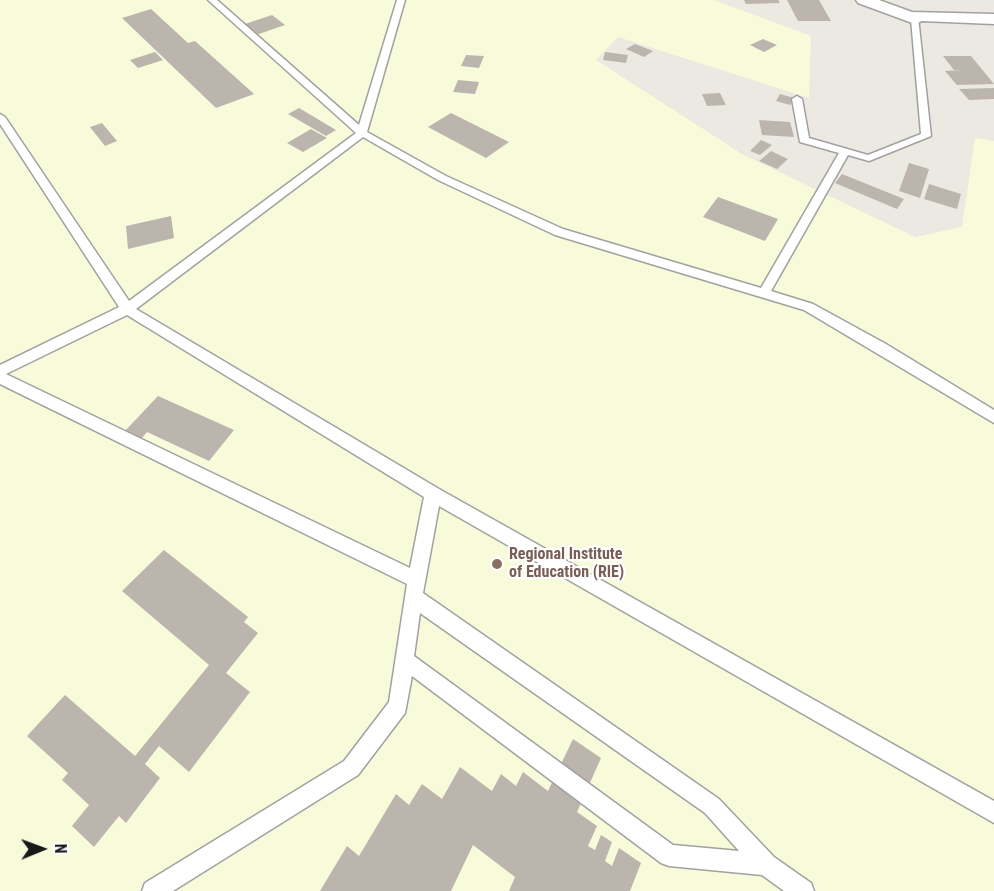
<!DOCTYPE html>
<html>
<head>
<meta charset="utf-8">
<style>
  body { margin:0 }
  #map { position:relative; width:994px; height:891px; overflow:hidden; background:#ebe9e1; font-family:"Roboto Condensed",sans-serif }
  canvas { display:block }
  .north { position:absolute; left:12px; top:819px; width:60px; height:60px; -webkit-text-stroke:4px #fff; paint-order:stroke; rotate:89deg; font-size:16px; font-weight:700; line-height:24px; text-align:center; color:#1a1a1a }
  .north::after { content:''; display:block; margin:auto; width:21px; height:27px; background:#1a1a1a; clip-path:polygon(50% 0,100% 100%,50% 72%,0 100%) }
</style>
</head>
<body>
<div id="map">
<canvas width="994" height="891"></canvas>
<div class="north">N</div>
</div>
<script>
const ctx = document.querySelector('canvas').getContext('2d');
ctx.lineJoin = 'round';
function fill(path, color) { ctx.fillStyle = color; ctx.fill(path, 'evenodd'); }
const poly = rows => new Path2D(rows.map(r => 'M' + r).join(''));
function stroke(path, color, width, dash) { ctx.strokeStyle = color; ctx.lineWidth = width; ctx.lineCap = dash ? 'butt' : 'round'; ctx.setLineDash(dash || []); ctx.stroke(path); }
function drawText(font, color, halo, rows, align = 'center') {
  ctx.font = font + ' "Roboto Condensed",sans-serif'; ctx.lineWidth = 4.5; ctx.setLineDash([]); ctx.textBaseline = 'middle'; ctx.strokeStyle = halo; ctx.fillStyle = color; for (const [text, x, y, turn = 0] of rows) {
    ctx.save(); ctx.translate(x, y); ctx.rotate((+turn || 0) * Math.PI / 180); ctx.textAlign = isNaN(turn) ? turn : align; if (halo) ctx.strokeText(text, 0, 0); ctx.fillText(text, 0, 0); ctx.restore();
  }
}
const education = poly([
  [0,0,714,0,811,36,809,98,618,37,596,60,742,154,915,237,962,227,975,138,994,141,994,891,0,891]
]);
const building = poly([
  [744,0,778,0,780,3,746,4],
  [787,0,819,0,831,21,798,21],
  [151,9,188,43,195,41,254,94,216,108,122,18],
  [272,15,285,25,256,35,242,25],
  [763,39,777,45,764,52,750,45],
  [635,44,653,51,644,57,626,49],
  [155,52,163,60,138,68,130,60],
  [605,52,628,55,626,63,603,60],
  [466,55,484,56,479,68,461,66],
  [943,56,971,56,994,84,957,85,945,71,964,70,954,70],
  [458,80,479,82,475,94,453,92],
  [994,88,994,99,969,100,959,89],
  [720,93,726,105,707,106,702,94],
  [780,94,794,98,790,105,776,101],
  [299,108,336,130,326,136,288,114],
  [451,113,509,142,486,158,428,127],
  [759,120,790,122,794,137,762,135],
  [102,123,117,141,105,146,90,127],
  [311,129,327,138,303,152,287,143],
  [761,140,772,145,760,155,750,151],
  [771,151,788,159,777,169,759,161],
  [909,163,929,169,920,198,899,191],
  [842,174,904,199,897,209,835,183],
  [929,184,961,194,957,209,924,199],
  [718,197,778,219,765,241,703,217],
  [171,216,174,238,128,249,126,226],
  [158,396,234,430,209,461,147,432,141,439,125,431],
  [164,550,248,617,244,622,258,633,226,673,250,692,189,772,159,746,145,764,160,778,126,823,119,816,94,847,72,826,89,805,62,780,68,773,27,736,65,695,135,756,209,665,122,591],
  [573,739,601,758,577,812,597,826,588,846,595,850,601,835,612,842,605,861,612,866,619,848,641,863,630,891,509,891,515,877,473,845,451,891,320,891,347,846,359,856,396,794,409,805,422,784,442,799,460,767,492,791,501,774,516,786,523,772,548,791]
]);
const lane = poly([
  [208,0,217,0,359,125,397,0,405,0,367,132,446,176,563,229,761,288,839,153,800,142,792,99,797,96,802,99,809,138,868,155,921,134,911,19,918,17,931,136,869,161,848,155,771,291,813,304,886,344,994,410,994,423,804,310,555,235,438,180,363,137,136,309,439,489,994,801,994,823,439,506,423,593,719,799,774,857,811,883,814,891,784,891,762,875,669,866,661,863,412,676,405,713,358,775,173,891,142,891,145,883,344,761,389,702,407,584,0,384,0,365,119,307,0,124,0,114,5,117,129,301,356,133,208,0],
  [127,315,424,497,410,568,6,374,127,315],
  [420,613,705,813,739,851,673,845,414,656,420,613]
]);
const street = poly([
  [856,0,879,0,912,12,994,14,994,24,922,21,915,24,858,3,856,0]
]);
const markers = [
  [497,564,6,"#8d6e63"]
];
const educationNames = [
  ["Regional Institute",509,555],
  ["of Education (RIE)",509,573]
];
fill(education, '#f8fbd9');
fill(building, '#bbb5ae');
stroke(lane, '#a1a1a1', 3);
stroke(street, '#a1a1a1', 3);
fill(lane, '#fff');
fill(street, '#fff');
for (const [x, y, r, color] of markers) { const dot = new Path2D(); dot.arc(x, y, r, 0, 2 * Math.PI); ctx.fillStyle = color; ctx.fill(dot); stroke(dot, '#fff', 2); }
drawText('bold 16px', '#785e54', '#fff', educationNames, 'left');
</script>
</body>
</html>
